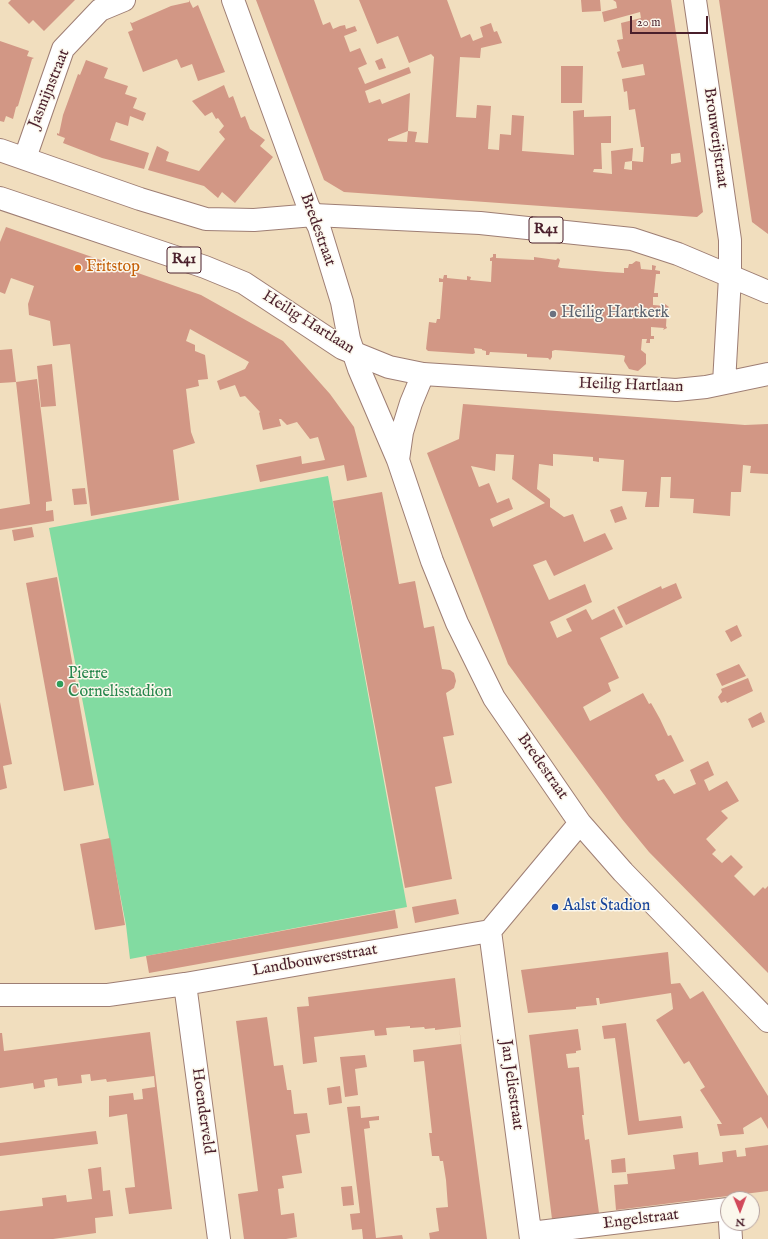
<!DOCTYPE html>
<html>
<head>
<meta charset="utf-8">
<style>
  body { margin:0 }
  #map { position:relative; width:768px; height:1239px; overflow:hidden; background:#f1debe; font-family:"IM FELL English",serif }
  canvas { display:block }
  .north { position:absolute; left:720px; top:1191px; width:40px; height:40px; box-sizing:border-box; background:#fbf7ec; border:1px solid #b4a19f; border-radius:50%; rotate:179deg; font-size:11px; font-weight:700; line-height:16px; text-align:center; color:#4a1f2b }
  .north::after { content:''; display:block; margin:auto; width:14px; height:18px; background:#d1495b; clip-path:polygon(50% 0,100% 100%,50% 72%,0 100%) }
  .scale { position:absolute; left:630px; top:16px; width:78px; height:18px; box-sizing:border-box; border:2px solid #4a1f2b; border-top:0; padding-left:5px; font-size:12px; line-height:14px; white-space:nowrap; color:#4a1f2b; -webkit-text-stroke:3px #fbf7ec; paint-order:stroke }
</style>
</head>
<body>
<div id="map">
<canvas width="768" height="1239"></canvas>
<div class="north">N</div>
<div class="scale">20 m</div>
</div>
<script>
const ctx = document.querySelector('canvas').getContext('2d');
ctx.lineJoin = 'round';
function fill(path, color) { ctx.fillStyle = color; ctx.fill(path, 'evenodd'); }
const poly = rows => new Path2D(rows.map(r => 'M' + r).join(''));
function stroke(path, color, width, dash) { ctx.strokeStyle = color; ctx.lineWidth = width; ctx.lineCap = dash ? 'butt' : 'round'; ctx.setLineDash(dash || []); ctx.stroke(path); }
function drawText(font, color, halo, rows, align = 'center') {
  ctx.font = font + ' "IM FELL English",serif'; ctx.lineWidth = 3; ctx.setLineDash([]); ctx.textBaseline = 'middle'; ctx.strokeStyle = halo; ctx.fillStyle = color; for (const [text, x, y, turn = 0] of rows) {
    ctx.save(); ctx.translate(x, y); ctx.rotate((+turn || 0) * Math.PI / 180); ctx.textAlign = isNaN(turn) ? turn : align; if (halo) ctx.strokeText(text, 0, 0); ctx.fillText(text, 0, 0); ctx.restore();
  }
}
const green = poly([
  [328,476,407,907,130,959,126,925,49,528]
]);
const building = poly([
  [11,0,75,0,44,31,33,20,29,24,8,3],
  [189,0,193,8,198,5,225,72,198,81,192,64,181,68,177,59,143,72,128,32,133,30,130,22,132,23,171,6,189,2],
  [256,0,314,0,323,25,330,22,333,29,340,26,345,25,346,29,355,26,357,31,344,36,350,52,360,48,367,64,358,68,365,84,409,67,411,73,365,91,369,103,380,99,382,104,410,93,408,131,417,132,415,142,428,143,434,57,431,54,409,63,398,36,377,44,359,0,447,0,461,38,470,34,473,41,483,37,480,27,491,23,494,32,497,31,502,43,481,48,480,58,460,57,456,117,476,118,477,105,491,106,488,149,499,150,500,134,511,135,512,115,524,116,522,151,574,155,573,111,584,110,584,117,611,116,611,143,601,143,602,169,594,169,593,172,612,174,611,151,633,148,632,161,625,162,624,169,632,170,632,161,643,162,644,147,641,147,635,109,629,110,627,91,624,92,622,79,645,75,643,64,622,68,617,52,620,51,617,40,623,39,621,23,641,18,640,12,604,22,602,12,617,8,616,2,613,0,671,0,703,212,697,217,344,192,324,180],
  [408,131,407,142,388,141,388,139],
  [680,153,681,162,671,164,671,154],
  [581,0,600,0,601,11,582,12],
  [719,0,768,0,768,234,752,222],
  [0,41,29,51,27,56,34,58,32,59,18,106,16,107,13,119,6,116,4,122,0,121],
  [382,58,386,68,379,70,375,61],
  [86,60,108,68,104,78,128,86,125,94,137,98,133,108,146,113,143,121,130,116,128,126,116,122,110,140,149,153,144,169,102,158,63,143,65,138,57,135,57,133,59,134,63,115,78,74,80,75],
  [561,66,583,66,582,103,561,103],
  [224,85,229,98,233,96,241,118,245,116,250,129,265,140,260,146,273,157,235,203,222,192,218,198,204,186,148,170,157,146,169,152,166,161,199,171,225,139,219,132,224,126,218,118,216,119,212,112,205,116,192,101],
  [6,227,201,295,283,341,330,394,354,427,367,477,347,481,344,465,260,482,256,465,301,456,302,464,325,460,318,437,310,439,297,422,287,425,281,419,279,419,281,426,263,430,259,413,260,412,245,396,240,397,235,385,220,390,217,381,245,369,249,362,190,329,186,341,195,345,195,351,205,355,208,379,198,380,199,386,186,389,191,432,195,443,173,450,179,500,91,516,70,344,53,346,50,321,29,315,28,304,34,286,11,278,5,294,0,292,0,242],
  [493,254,496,254,496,258,534,260,534,257,556,260,558,258,560,260,558,267,561,268,607,272,624,273,624,268,628,268,629,264,632,264,636,261,640,262,641,269,652,270,652,265,656,266,655,270,660,271,660,274,656,274,654,293,658,293,658,297,653,297,653,305,665,306,665,304,669,307,667,309,666,326,667,328,663,330,664,328,651,327,651,336,654,336,654,339,650,339,650,343,646,343,647,339,642,339,641,350,646,354,646,364,638,371,629,369,624,361,625,356,622,355,555,350,552,351,552,357,550,360,548,358,527,357,527,354,490,352,489,355,486,355,486,351,482,350,482,349,474,348,475,353,473,354,428,351,426,349,429,322,436,323,437,319,440,319,443,282,439,282,439,278,443,279,444,275,447,275,447,278,467,280,467,276,471,277,470,280,491,282,492,261,490,261,490,258,493,257],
  [12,349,16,382,0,383,0,350],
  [52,364,56,406,41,407,37,366],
  [37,379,52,501,46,502,46,511,53,510,54,521,0,530,0,509,30,504,16,382],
  [463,404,745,425,768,424,768,474,750,473,751,466,743,465,741,492,731,492,730,516,693,513,694,499,670,498,671,477,661,477,659,507,645,507,647,492,622,491,624,460,599,458,599,462,593,461,593,457,553,454,553,466,539,464,537,489,550,499,550,507,564,517,573,514,584,542,605,533,613,549,554,576,546,560,533,565,549,600,585,584,592,602,550,622,557,638,572,631,566,619,586,609,592,620,614,609,623,627,600,638,619,678,608,683,611,691,583,707,590,721,643,693,649,704,651,703,660,719,668,736,671,735,684,761,655,775,658,781,664,779,674,794,696,784,690,770,708,761,714,775,704,780,709,791,727,781,739,801,721,811,728,818,706,839,716,850,712,854,722,863,731,855,743,867,734,876,754,896,763,887,765,889,768,886,768,973,649,852,622,819,508,664,427,453,459,439],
  [496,454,514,455,512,479,545,503,493,527,490,519,513,509,509,498,497,503,489,483,479,487,471,466,495,471],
  [85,488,87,504,74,505,72,489],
  [382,492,399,584,415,581,424,628,434,626,442,669,450,670,454,673,456,681,454,688,446,693,454,735,443,737,452,783,435,787,452,879,405,888,333,501],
  [622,506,627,519,615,523,610,510],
  [32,527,34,537,14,541,12,530],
  [57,577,94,785,64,791,26,583],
  [676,583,682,598,626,625,617,607,661,586,662,589],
  [737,625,742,636,731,642,725,631],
  [739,664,746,676,722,686,716,674],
  [748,678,753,691,727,703,726,701,721,703,718,697,722,692,721,689],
  [0,702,12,764,3,766,7,788,0,790],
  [761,712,765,722,752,728,748,719],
  [110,838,125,925,95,930,80,844],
  [456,899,459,914,415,923,412,907],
  [395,910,398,928,149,973,146,956],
  [668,952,671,984,680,983,690,999,703,991,768,1096,768,1129,761,1117,743,1128,744,1134,720,1136,717,1124,722,1124,700,1090,705,1087,689,1061,684,1064,656,1020,673,1009,671,993,600,1004,599,998,596,998,597,1005,576,1007,576,1009,528,1013,521,970],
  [455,978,461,1027,435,1030,435,1028,425,1029,424,1027,410,1028,410,1026,386,1028,387,1035,375,1036,374,1030,314,1037,317,1062,303,1064,297,1007,309,1006,308,997],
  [267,1017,274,1066,283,1065,287,1090,291,1090,294,1114,307,1113,310,1133,296,1135,302,1173,282,1176,284,1188,278,1189,281,1215,294,1213,297,1237,286,1239,244,1239,238,1194,258,1191,236,1021],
  [626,1023,639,1121,681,1116,683,1128,628,1135,615,1038,604,1039,602,1026],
  [459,1027,487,1239,430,1239,429,1233,439,1231,436,1208,448,1207,446,1180,443,1161,440,1161,439,1156,432,1156,429,1133,432,1133,424,1061,414,1062,413,1050,461,1044],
  [578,1029,581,1050,576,1051,576,1053,566,1054,568,1068,579,1067,584,1115,582,1115,585,1140,589,1139,599,1213,552,1219,529,1035],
  [150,1032,172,1209,129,1214,125,1188,135,1187,127,1114,109,1117,109,1096,133,1093,134,1100,143,1099,142,1089,155,1087,154,1076,107,1082,106,1079,91,1081,90,1074,81,1075,82,1083,58,1086,57,1078,44,1080,45,1087,34,1089,33,1083,0,1088,0,1033,2,1033,4,1051],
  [365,1055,367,1067,355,1069,358,1095,345,1097,340,1057],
  [340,1086,342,1103,329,1105,327,1088],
  [360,1106,361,1118,379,1116,379,1120,369,1121,370,1128,364,1129,376,1238,402,1235,403,1239,363,1239,362,1229,352,1230,350,1214,360,1213,347,1107],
  [96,1131,98,1144,0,1156,0,1143],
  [768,1145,768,1191,616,1210,614,1185,628,1184,627,1174,675,1169,673,1155,698,1152,699,1165,723,1162,722,1152,736,1150,737,1157,746,1156,745,1148],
  [625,1158,626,1172,612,1173,611,1160],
  [101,1167,103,1191,110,1190,113,1216,95,1218,96,1233,53,1239,0,1239,0,1211,43,1206,42,1198,66,1195,67,1202,92,1199,88,1169],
  [352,1186,354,1205,343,1206,341,1187]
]);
const minor = poly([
  [233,0,308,206,319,227,342,302,349,339,359,369,398,460,432,561,457,623,494,698,580,823,623,872,768,1021],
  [695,0,730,240,730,277],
  [25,158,63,49,100,10,124,0],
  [398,460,402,432,411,403,423,374],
  [490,931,531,1239],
  [185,984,219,1239],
  [0,995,108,995,185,984,490,931,580,823],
  [730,1223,731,1239],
  [531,1233,728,1209]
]);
const primary = poly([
  [0,150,140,199,206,219,254,220,314,215,480,223,632,239,678,254,768,292],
  [0,198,205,267,244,283,342,348,389,367,423,374,676,390,706,387,768,374],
  [724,383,730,277]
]);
const markers = [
  [78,268,4,"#e8710a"],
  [553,314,4,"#6b7280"],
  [60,684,4,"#2e9e5b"],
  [555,907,4,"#1a4fb4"]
];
const shields = [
  [546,230,34],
  [184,260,34]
];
const shieldNames = [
  ["R41",546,230],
  ["R41",184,260]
];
const streetNames = [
  ["Jasmijnstraat",50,89,-68],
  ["Brouwerijstraat",715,138,82],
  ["Bredestraat",317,230,70],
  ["Heilig Hartlaan",308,323,32],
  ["Heilig Hartlaan",631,386,2],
  ["Bredestraat",542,767,55],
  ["Landbouwersstraat",315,961,-10],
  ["Jan Jeliestraat",511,1085,82],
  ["Hoenderveld",202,1111,82],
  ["Engelstraat",641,1220,-7]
];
const foodNames = [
  ["Fritstop",86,268]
];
const worshipNames = [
  ["Heilig Hartkerk",561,314]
];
const leisureNames = [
  ["Pierre",68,675],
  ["Cornelisstadion",68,693]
];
const transitNames = [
  ["Aalst Stadion",563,907]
];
fill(green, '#82dba1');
fill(building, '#d29785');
stroke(minor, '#9e7e74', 24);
stroke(primary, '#9e7e74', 24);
stroke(minor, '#fff', 22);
stroke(primary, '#fff', 22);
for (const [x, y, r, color] of markers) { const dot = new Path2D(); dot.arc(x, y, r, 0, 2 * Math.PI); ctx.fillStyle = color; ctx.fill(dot); stroke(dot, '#fbf7ec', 1.5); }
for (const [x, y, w] of shields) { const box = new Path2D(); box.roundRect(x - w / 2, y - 13, w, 26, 3); ctx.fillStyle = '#fbf7ec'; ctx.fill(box); stroke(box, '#4a1f2b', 1); }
drawText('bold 15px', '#4a1f2b', null, shieldNames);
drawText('16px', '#4a1f2b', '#fbf7ec', streetNames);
drawText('16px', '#c56008', '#fbf7ec', foodNames, 'left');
drawText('16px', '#5b616d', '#fbf7ec', worshipNames, 'left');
drawText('16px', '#27864d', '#fbf7ec', leisureNames, 'left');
drawText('16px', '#164399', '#fbf7ec', transitNames, 'left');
</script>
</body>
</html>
